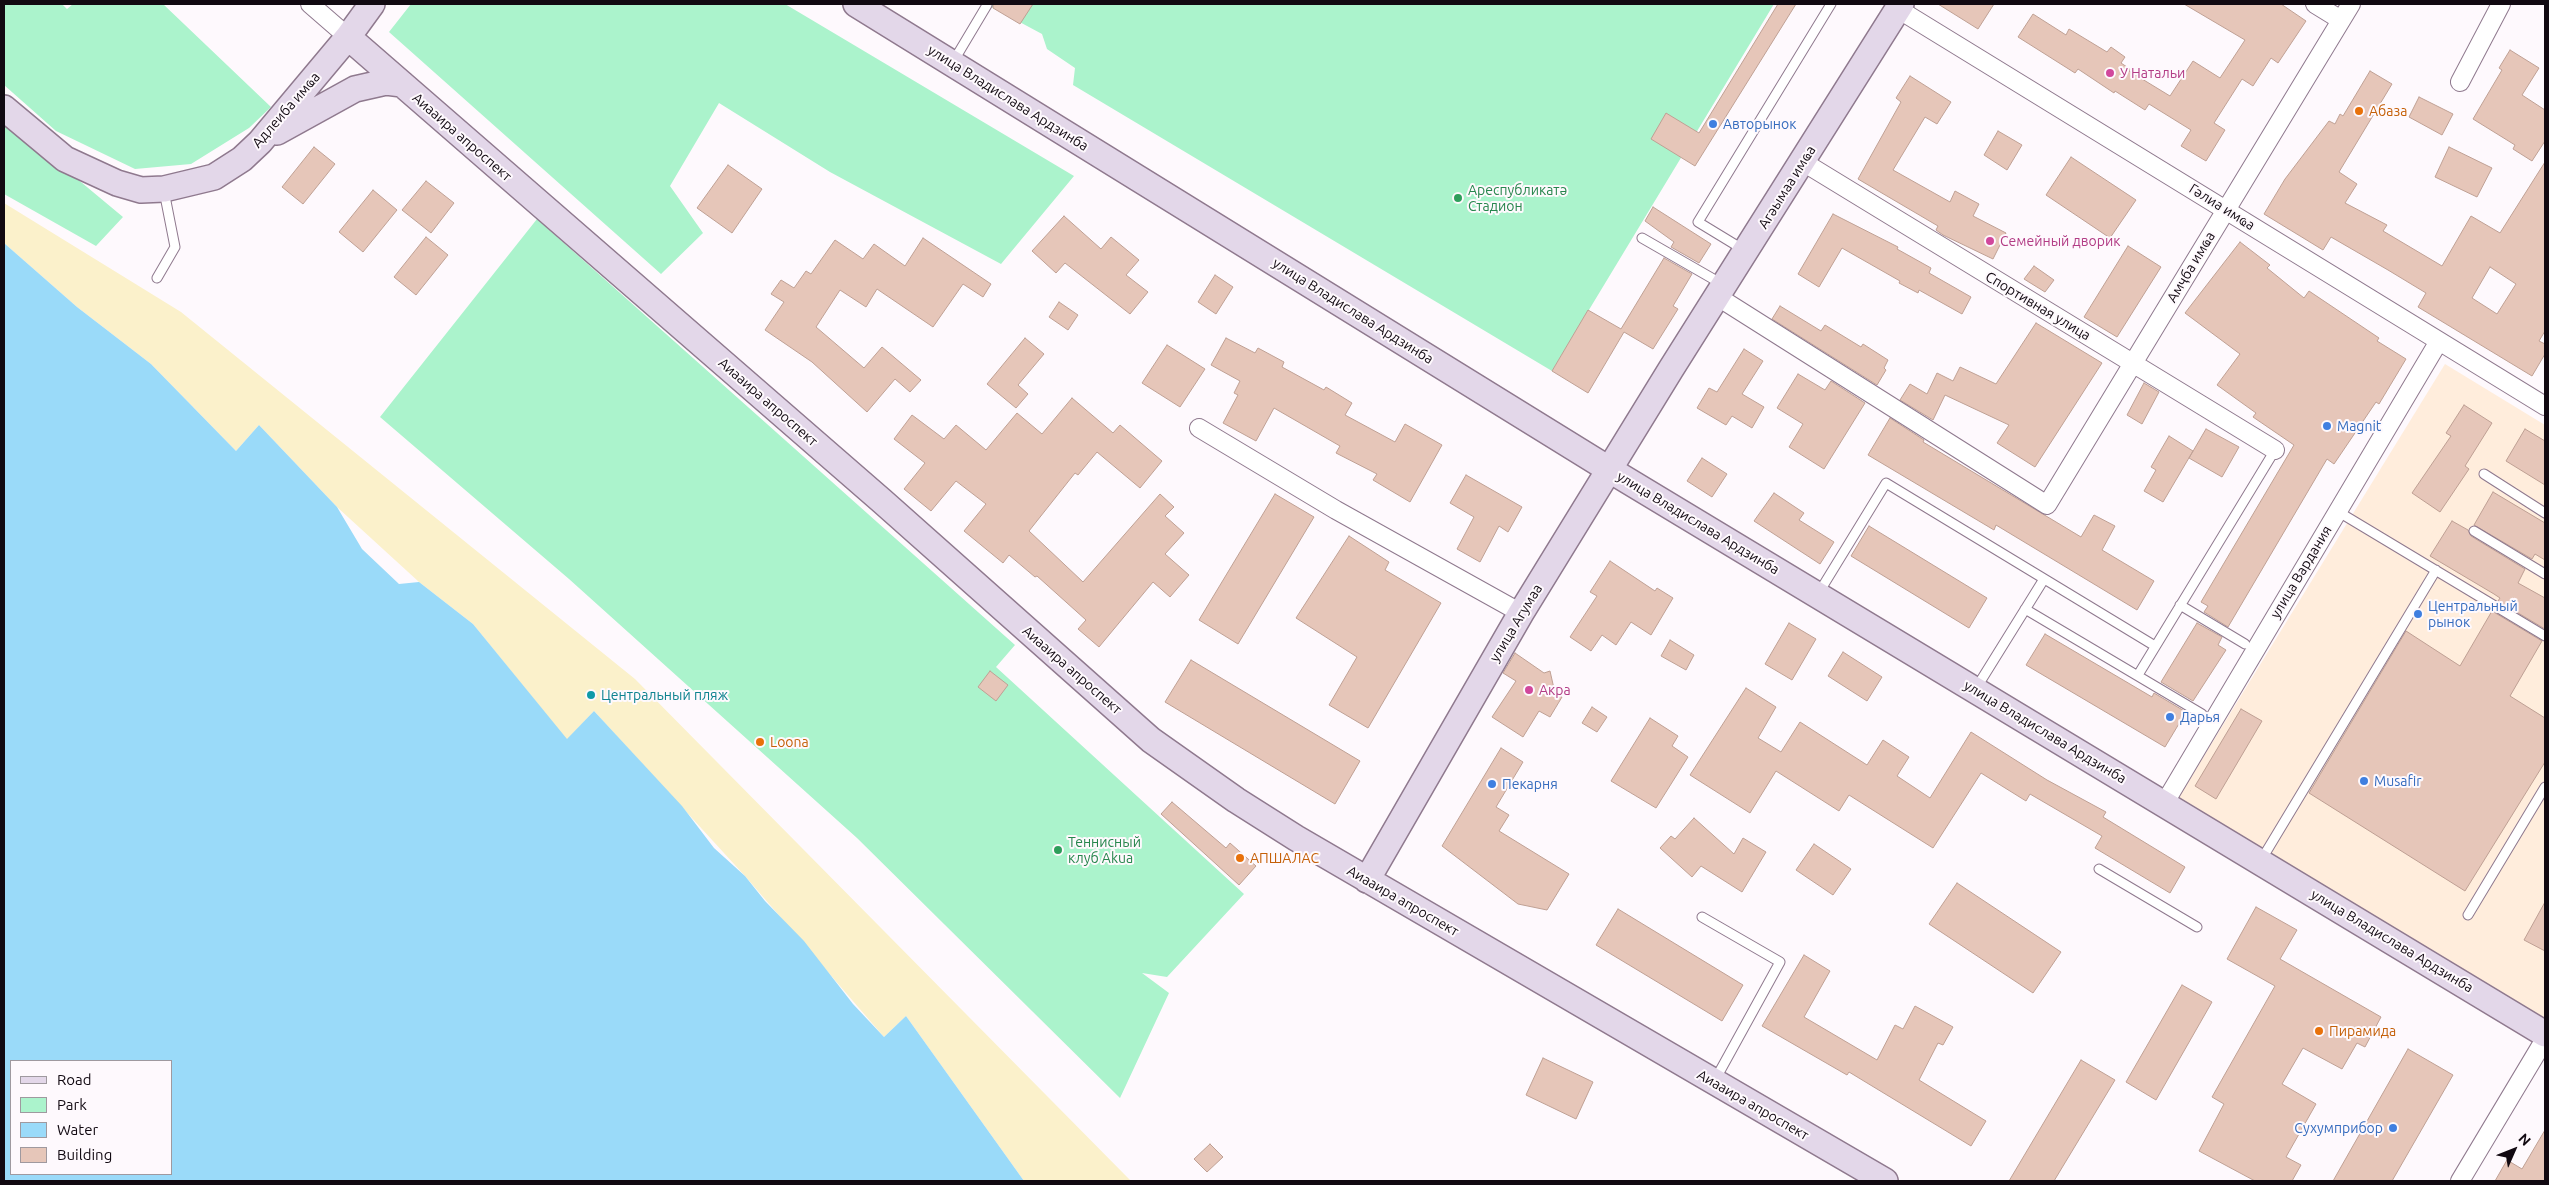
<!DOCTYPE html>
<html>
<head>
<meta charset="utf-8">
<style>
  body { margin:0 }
  #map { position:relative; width:2549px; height:1185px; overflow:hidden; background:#fef9fd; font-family:Ubuntu,sans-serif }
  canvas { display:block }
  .frame { position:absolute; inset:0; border:5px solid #110911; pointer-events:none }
  .legend { position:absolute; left:10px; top:1060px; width:162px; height:115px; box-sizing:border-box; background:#fef9fd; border:1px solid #9f999f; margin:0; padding:6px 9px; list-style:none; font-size:15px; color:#110911 }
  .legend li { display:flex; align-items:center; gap:10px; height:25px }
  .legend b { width:25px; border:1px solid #9f999f }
  .north { position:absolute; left:2489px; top:1125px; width:50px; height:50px; -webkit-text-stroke:4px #fef9fd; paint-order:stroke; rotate:46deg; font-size:14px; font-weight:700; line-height:20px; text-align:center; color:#110911 }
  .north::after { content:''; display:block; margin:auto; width:18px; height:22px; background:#110911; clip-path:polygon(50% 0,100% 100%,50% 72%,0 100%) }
</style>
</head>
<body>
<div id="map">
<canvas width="2549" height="1185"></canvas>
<div class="frame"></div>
<ul class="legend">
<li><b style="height:6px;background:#e3d7e9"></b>Road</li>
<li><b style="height:14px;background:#abf3cc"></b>Park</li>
<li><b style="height:14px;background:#9adaf9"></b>Water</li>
<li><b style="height:14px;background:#e6c6b9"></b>Building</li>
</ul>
<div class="north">N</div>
</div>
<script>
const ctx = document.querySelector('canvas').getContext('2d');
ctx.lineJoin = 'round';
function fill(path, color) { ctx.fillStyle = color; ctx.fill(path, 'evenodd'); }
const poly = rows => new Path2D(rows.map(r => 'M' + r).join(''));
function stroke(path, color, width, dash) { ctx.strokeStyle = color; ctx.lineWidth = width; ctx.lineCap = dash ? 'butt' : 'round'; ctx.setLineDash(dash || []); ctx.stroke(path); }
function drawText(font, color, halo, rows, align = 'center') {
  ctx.font = font + ' Ubuntu,sans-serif'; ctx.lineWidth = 4; ctx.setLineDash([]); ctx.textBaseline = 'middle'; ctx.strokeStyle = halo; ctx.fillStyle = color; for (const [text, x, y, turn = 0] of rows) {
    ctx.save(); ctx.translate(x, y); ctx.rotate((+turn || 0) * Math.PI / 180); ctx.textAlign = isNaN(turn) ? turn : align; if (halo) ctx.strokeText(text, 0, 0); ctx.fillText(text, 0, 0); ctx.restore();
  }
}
const commercial = poly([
  [2445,364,2545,425,2545,1026,2175,803]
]);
const green = poly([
  [4,4,62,4,67,9,73,4,163,4,271,107,249,128,191,164,135,169,56,131,4,85],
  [411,4,785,4,1074,176,1001,264,830,172,719,103,670,186,703,233,661,274,389,32],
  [986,4,1774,4,1552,371,1073,85,1075,68,1047,49,1042,34],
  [4,118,123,217,96,246,4,194],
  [537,219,1015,645,996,667,1244,894,1167,977,1142,973,1169,993,1120,1098,857,838,569,579,380,417]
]);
const sand = poly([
  [4,203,181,312,635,679,1131,1181,1024,1181,906,1016,884,1037,745,876,594,711,567,740,473,624,419,582,337,507,259,425,236,451,151,364,77,307,4,243]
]);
const water = poly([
  [4,243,77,307,151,364,236,451,259,425,337,507,362,549,399,584,419,582,473,624,567,739,594,711,682,806,714,848,745,876,765,901,804,941,853,1004,884,1037,906,1016,1024,1181,4,1181],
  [11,1061,171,1061,171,1174,11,1174]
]);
const building = poly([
  [993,4,1033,4,1020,24,993,8,993,4],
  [1778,4,1796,4,1695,166,1651,139,1666,113,1699,133,1778,4],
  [1938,4,1994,4,1978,29,1938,4],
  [2184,4,2281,4,2306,21,2278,63,2271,58,2253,86,2242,79,2214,123,2225,130,2206,161,2181,146,2191,130,2149,104,2145,110,2115,91,2114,93,2078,69,2075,73,2018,37,2033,14,2066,35,2069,29,2107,52,2111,47,2125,57,2121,63,2130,69,2129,71,2170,96,2193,61,2220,78,2245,40,2184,4],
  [2510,50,2539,68,2522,95,2545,110,2545,141,2532,161,2513,149,2515,145,2473,119,2502,70,2499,68,2510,50],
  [2370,71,2392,84,2339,172,2357,184,2345,203,2387,225,2383,231,2442,266,2471,216,2500,233,2545,162,2545,331,2539,341,2545,344,2545,354,2532,376,2418,307,2426,293,2388,270,2331,237,2323,250,2264,214,2285,179,2329,121,2335,124,2340,114,2343,116,2370,71],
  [2490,267,2516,284,2497,314,2472,298,2490,267],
  [1910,76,1951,102,1937,124,1925,117,1893,170,1950,202,1955,191,1979,204,1973,216,2006,233,1993,259,1943,235,1936,230,1938,226,1858,179,1901,102,1896,98,1910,76],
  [2419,97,2453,114,2442,135,2409,117,2419,97],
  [1998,131,2022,145,2007,170,1984,155,1998,131],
  [314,147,335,164,303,204,282,187,314,147],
  [2449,147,2492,168,2477,197,2435,177,2449,147],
  [2071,157,2136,200,2110,238,2046,195,2071,157],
  [728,165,762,189,732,233,697,208,728,165],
  [426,181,454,203,431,233,402,210,426,181],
  [373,190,397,210,363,252,339,232,373,190],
  [1653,207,1711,244,1699,263,1671,247,1674,242,1645,221,1653,207],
  [1833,214,1898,247,1897,249,1931,268,1929,273,1971,297,1962,314,1919,290,1918,293,1899,283,1900,281,1842,248,1819,287,1798,274,1833,214],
  [1064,216,1101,249,1111,237,1139,260,1126,275,1148,292,1130,314,1065,263,1056,273,1032,251,1064,216],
  [426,237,448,255,416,295,394,277,426,237],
  [923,238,991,284,983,297,963,284,933,327,877,289,866,307,840,290,816,327,864,368,882,347,921,380,910,392,895,379,867,412,812,362,765,330,784,302,771,294,781,280,794,288,806,271,811,274,835,240,863,259,874,244,905,266,923,238],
  [2240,242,2270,265,2267,268,2304,298,2309,291,2379,338,2377,341,2406,359,2379,404,2376,402,2334,464,2327,459,2228,627,2204,612,2208,606,2201,602,2294,445,2253,417,2256,413,2217,385,2240,354,2185,313,2240,242],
  [2128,246,2161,267,2117,337,2084,317,2128,246],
  [1664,258,1692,274,1673,306,1678,309,1653,349,1624,332,1588,393,1552,371,1588,310,1621,329,1664,258],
  [2034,266,2054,280,2045,292,2024,279,2034,266],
  [1215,275,1233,287,1216,314,1198,302,1215,275],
  [1059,302,1078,315,1068,330,1049,317,1059,302],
  [1780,306,1821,331,1825,325,1861,347,1863,344,1888,360,1884,368,1886,370,1877,385,1772,319,1780,306],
  [2036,323,2102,363,2035,467,1997,443,2009,425,1945,395,1933,420,1900,400,1910,384,1927,394,1937,373,1953,381,1960,367,1996,384,2036,323],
  [1025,338,1044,354,1018,385,1028,394,1016,408,987,384,1025,338],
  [1226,338,1255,353,1258,348,1284,362,1282,367,1324,390,1326,387,1352,403,1345,415,1395,442,1405,424,1442,445,1410,502,1373,480,1377,474,1336,453,1340,446,1274,408,1256,441,1223,423,1238,395,1234,393,1240,381,1211,365,1226,338],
  [1167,345,1205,369,1180,407,1142,383,1167,345],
  [1744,349,1763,361,1742,394,1764,407,1752,428,1732,416,1726,425,1697,408,1709,388,1717,392,1744,349],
  [1798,374,1825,390,1831,381,1865,403,1824,469,1789,447,1803,424,1777,408,1798,374],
  [2144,383,2159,392,2142,424,2127,415,2144,383],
  [1072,398,1113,433,1120,425,1162,461,1140,488,1097,452,1078,475,1075,473,1029,531,1083,582,1160,494,1174,507,1165,516,1184,533,1165,554,1189,575,1170,597,1153,582,1099,647,1078,629,1086,620,1037,576,1035,577,1009,555,1003,563,964,531,986,504,956,481,931,511,904,489,925,463,894,439,912,415,944,439,956,425,986,450,1017,413,1042,434,1072,398],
  [2464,405,2492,423,2465,466,2469,469,2440,512,2412,493,2451,436,2446,433,2464,405],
  [1890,418,1924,440,1923,442,2081,537,2094,515,2115,526,2102,550,2154,581,2137,610,1996,525,1994,530,1868,455,1890,418],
  [2206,429,2239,447,2222,477,2189,458,2206,429],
  [2525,429,2545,441,2545,485,2506,461,2525,429],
  [2169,436,2193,451,2163,502,2144,491,2156,470,2151,467,2169,436],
  [1702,458,1727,474,1712,497,1687,481,1702,458],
  [1466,475,1522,507,1508,532,1499,526,1480,562,1457,549,1474,517,1450,503,1466,475],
  [2493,492,2545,523,2545,560,2535,554,2532,559,2474,525,2493,492],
  [1774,493,1804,513,1799,520,1834,542,1820,564,1754,521,1774,493],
  [1275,494,1314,517,1238,644,1199,620,1275,494],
  [2452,521,2468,530,2471,536,2525,569,2518,583,2545,598,2545,629,2498,601,2500,598,2494,594,2430,556,2452,521],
  [1869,526,1987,598,1969,628,1851,556,1869,526],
  [1349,536,1389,562,1385,570,1441,603,1368,728,1329,705,1357,657,1296,618,1349,536],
  [1610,561,1655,591,1657,588,1673,598,1651,635,1631,622,1616,645,1602,635,1591,651,1570,637,1597,596,1590,592,1610,561],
  [2492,611,2542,641,2510,696,2545,718,2545,762,2465,891,2309,793,2406,631,2460,666,2492,611],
  [1789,623,1816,639,1792,680,1765,664,1789,623],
  [2197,623,2222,637,2218,645,2226,650,2193,701,2161,682,2197,623],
  [2045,634,2152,697,2154,693,2186,712,2165,747,2026,665,2045,634],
  [1670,640,1694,655,1686,670,1661,656,1670,640],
  [1843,652,1882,677,1867,701,1828,676,1843,652],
  [1515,653,1544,673,1550,671,1555,693,1562,697,1550,717,1539,711,1523,737,1492,717,1516,681,1503,673,1515,653],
  [1191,660,1360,761,1335,804,1165,702,1191,660],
  [990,671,1008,685,996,701,978,687,990,671],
  [1746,688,1776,707,1758,738,1781,752,1800,722,1867,765,1883,740,1909,757,1897,776,1930,798,1971,732,2047,780,2106,812,2103,817,2185,867,2170,893,2095,848,2102,836,2030,794,2026,801,1981,773,1933,848,1849,795,1839,811,1776,771,1750,813,1690,775,1746,688],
  [1592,707,1607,717,1597,732,1582,723,1592,707],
  [2241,709,2262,721,2216,799,2195,786,2241,709],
  [1650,718,1678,736,1672,746,1688,757,1656,808,1611,781,1650,718],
  [1501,748,1523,762,1496,807,1509,815,1499,831,1569,874,1547,910,1518,904,1442,846,1501,748],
  [1172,802,1226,848,1230,843,1256,866,1239,885,1161,814,1172,802],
  [1694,818,1734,854,1743,838,1766,852,1742,892,1701,866,1692,877,1660,848,1671,836,1675,839,1694,818],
  [1814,844,1851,869,1833,895,1796,870,1814,844],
  [1957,883,2061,952,2033,993,1929,924,1957,883],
  [2545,902,2545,951,2524,940,2545,902],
  [2256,907,2297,930,2280,959,2381,1017,2365,1047,2357,1043,2342,1069,2303,1048,2282,1084,2316,1104,2286,1157,2301,1165,2292,1181,2255,1181,2199,1151,2224,1104,2212,1097,2275,986,2227,959,2256,907],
  [1618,909,1743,985,1722,1021,1596,945,1618,909],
  [1804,955,1830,971,1804,1017,1877,1060,1895,1025,1903,1029,1915,1006,1953,1027,1943,1045,1938,1043,1919,1080,1986,1121,1971,1146,1849,1072,1847,1075,1762,1026,1804,955],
  [2182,985,2212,1002,2156,1100,2126,1082,2182,985],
  [2408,1049,2453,1075,2392,1181,2333,1181,2408,1049],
  [1543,1058,1593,1082,1576,1119,1526,1095,1543,1058],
  [2081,1060,2115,1080,2054,1181,2009,1181,2081,1060],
  [2545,1130,2545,1181,2495,1181,2507,1160,2522,1169,2545,1130],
  [1210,1144,1223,1157,1207,1172,1194,1159,1210,1144]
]);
const lane = poly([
  [953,62,987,5],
  [1642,238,1722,284],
  [1744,250,1698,222,1831,4],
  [157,278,175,247,164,191],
  [2484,474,2545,513],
  [2337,511,2545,636],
  [2474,531,2545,574],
  [1818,594,1886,483,2155,646],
  [2180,605,2245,644],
  [2025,609,2202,714],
  [2138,675,2275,450],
  [1975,690,2044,579],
  [2260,862,2436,570],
  [2099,869,2197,927],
  [2468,915,2545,787],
  [1702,917,1780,962,1715,1080]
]);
const street = poly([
  [310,4,348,37],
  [2315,4,2341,20],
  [1898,9,2545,406],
  [2460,82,2501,4],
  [1803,162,2275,450],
  [1718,297,2047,505,2351,4],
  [1199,428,1336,510,1521,613],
  [2164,804,2439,341],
  [2460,1181,2545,1039]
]);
const secondary = poly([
  [856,4,1610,470,2545,1034],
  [348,37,882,501,1151,740,1236,800,1296,838,1885,1181],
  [4,108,65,159,117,183,141,190,164,189,214,177,242,159,260,142,348,37,372,4],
  [277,132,355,89,386,82,402,84],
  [1367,880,1521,613,1671,369,1901,4]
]);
const markers = [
  [2110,73,5,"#d1479c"],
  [2359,111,5,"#e8710a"],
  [1713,124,5,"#3f7fe0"],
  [1458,198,5,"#2e9e5b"],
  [1990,241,5,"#d1479c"],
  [2327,426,5,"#3f7fe0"],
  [2418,614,5,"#3f7fe0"],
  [1529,690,5,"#d1479c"],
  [591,695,5,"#0f9aa8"],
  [2170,717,5,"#3f7fe0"],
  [760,742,5,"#e8710a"],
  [2364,781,5,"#3f7fe0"],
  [1492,784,5,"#3f7fe0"],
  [1058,850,5,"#2e9e5b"],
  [1240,858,5,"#e8710a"],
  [2319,1031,5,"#e8710a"],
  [2393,1128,5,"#3f7fe0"]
];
const hotelNames = [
  ["У Натальи",2120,73],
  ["Семейный дворик",2000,241],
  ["Акра",1539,690]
];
const streetNames = [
  ["улица Владислава Ардзинба",1008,98,32],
  ["Адлеиба имҩа",286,110,-49],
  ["Аиааира апроспект",462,137,41],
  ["Агәымаа имҩа",1787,187,-58],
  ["Гәлиа имҩа",2222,207,32],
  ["Амҷба имҩа",2191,267,-59],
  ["Спортивная улица",2038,306,31],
  ["улица Владислава Ардзинба",1353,311,32],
  ["Аиааира апроспект",768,402,41],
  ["улица Владислава Ардзинба",1698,523,31],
  ["улица Вардания",2301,572,-59],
  ["улица Агумаа",1516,623,-59],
  ["Аиааира апроспект",1072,670,41],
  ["улица Владислава Ардзинба",2045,732,31],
  ["Аиааира апроспект",1403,901,30],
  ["улица Владислава Ардзинба",2392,941,31],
  ["Аиааира апроспект",1753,1105,30]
];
const foodNames = [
  ["Абаза",2369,111],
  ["Loona",770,742],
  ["АПШАЛАС",1250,858],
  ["Пирамида",2329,1031]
];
const shopNames = [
  ["Авторынок",1723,124],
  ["Magnit",2337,426],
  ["Центральный",2428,606],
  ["рынок",2428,622],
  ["Дарья",2180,717],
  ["Musafir",2374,781],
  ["Пекарня",1502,784],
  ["Сухумприбор",2383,1128,"right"]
];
const leisureNames = [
  ["Ареспубликатә",1468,190],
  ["Стадион",1468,206],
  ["Теннисный",1068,842],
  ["клуб Akua",1068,858]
];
const cultureNames = [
  ["Центральный пляж",601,695]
];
fill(commercial, '#ffeddc');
fill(green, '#abf3cc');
fill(sand, '#fbf1cb');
fill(water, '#9adaf9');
fill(building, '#e6c6b9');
stroke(building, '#bfa094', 1);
stroke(lane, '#8f798e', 11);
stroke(street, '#8f798e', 20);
stroke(secondary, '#8f798e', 28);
stroke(lane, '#fff', 9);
stroke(street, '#fff', 18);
stroke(secondary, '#e3d7e9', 25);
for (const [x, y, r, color] of markers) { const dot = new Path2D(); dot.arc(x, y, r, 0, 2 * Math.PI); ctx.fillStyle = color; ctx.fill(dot); stroke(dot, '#fef9fd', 2); }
drawText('14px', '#b23c85', '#fef9fd', hotelNames, 'left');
drawText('14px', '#110911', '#fef9fd', streetNames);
drawText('14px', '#c56008', '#fef9fd', foodNames, 'left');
drawText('14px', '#366cbe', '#fef9fd', shopNames, 'left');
drawText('14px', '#27864d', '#fef9fd', leisureNames, 'left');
drawText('14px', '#0d838f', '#fef9fd', cultureNames, 'left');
</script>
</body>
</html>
